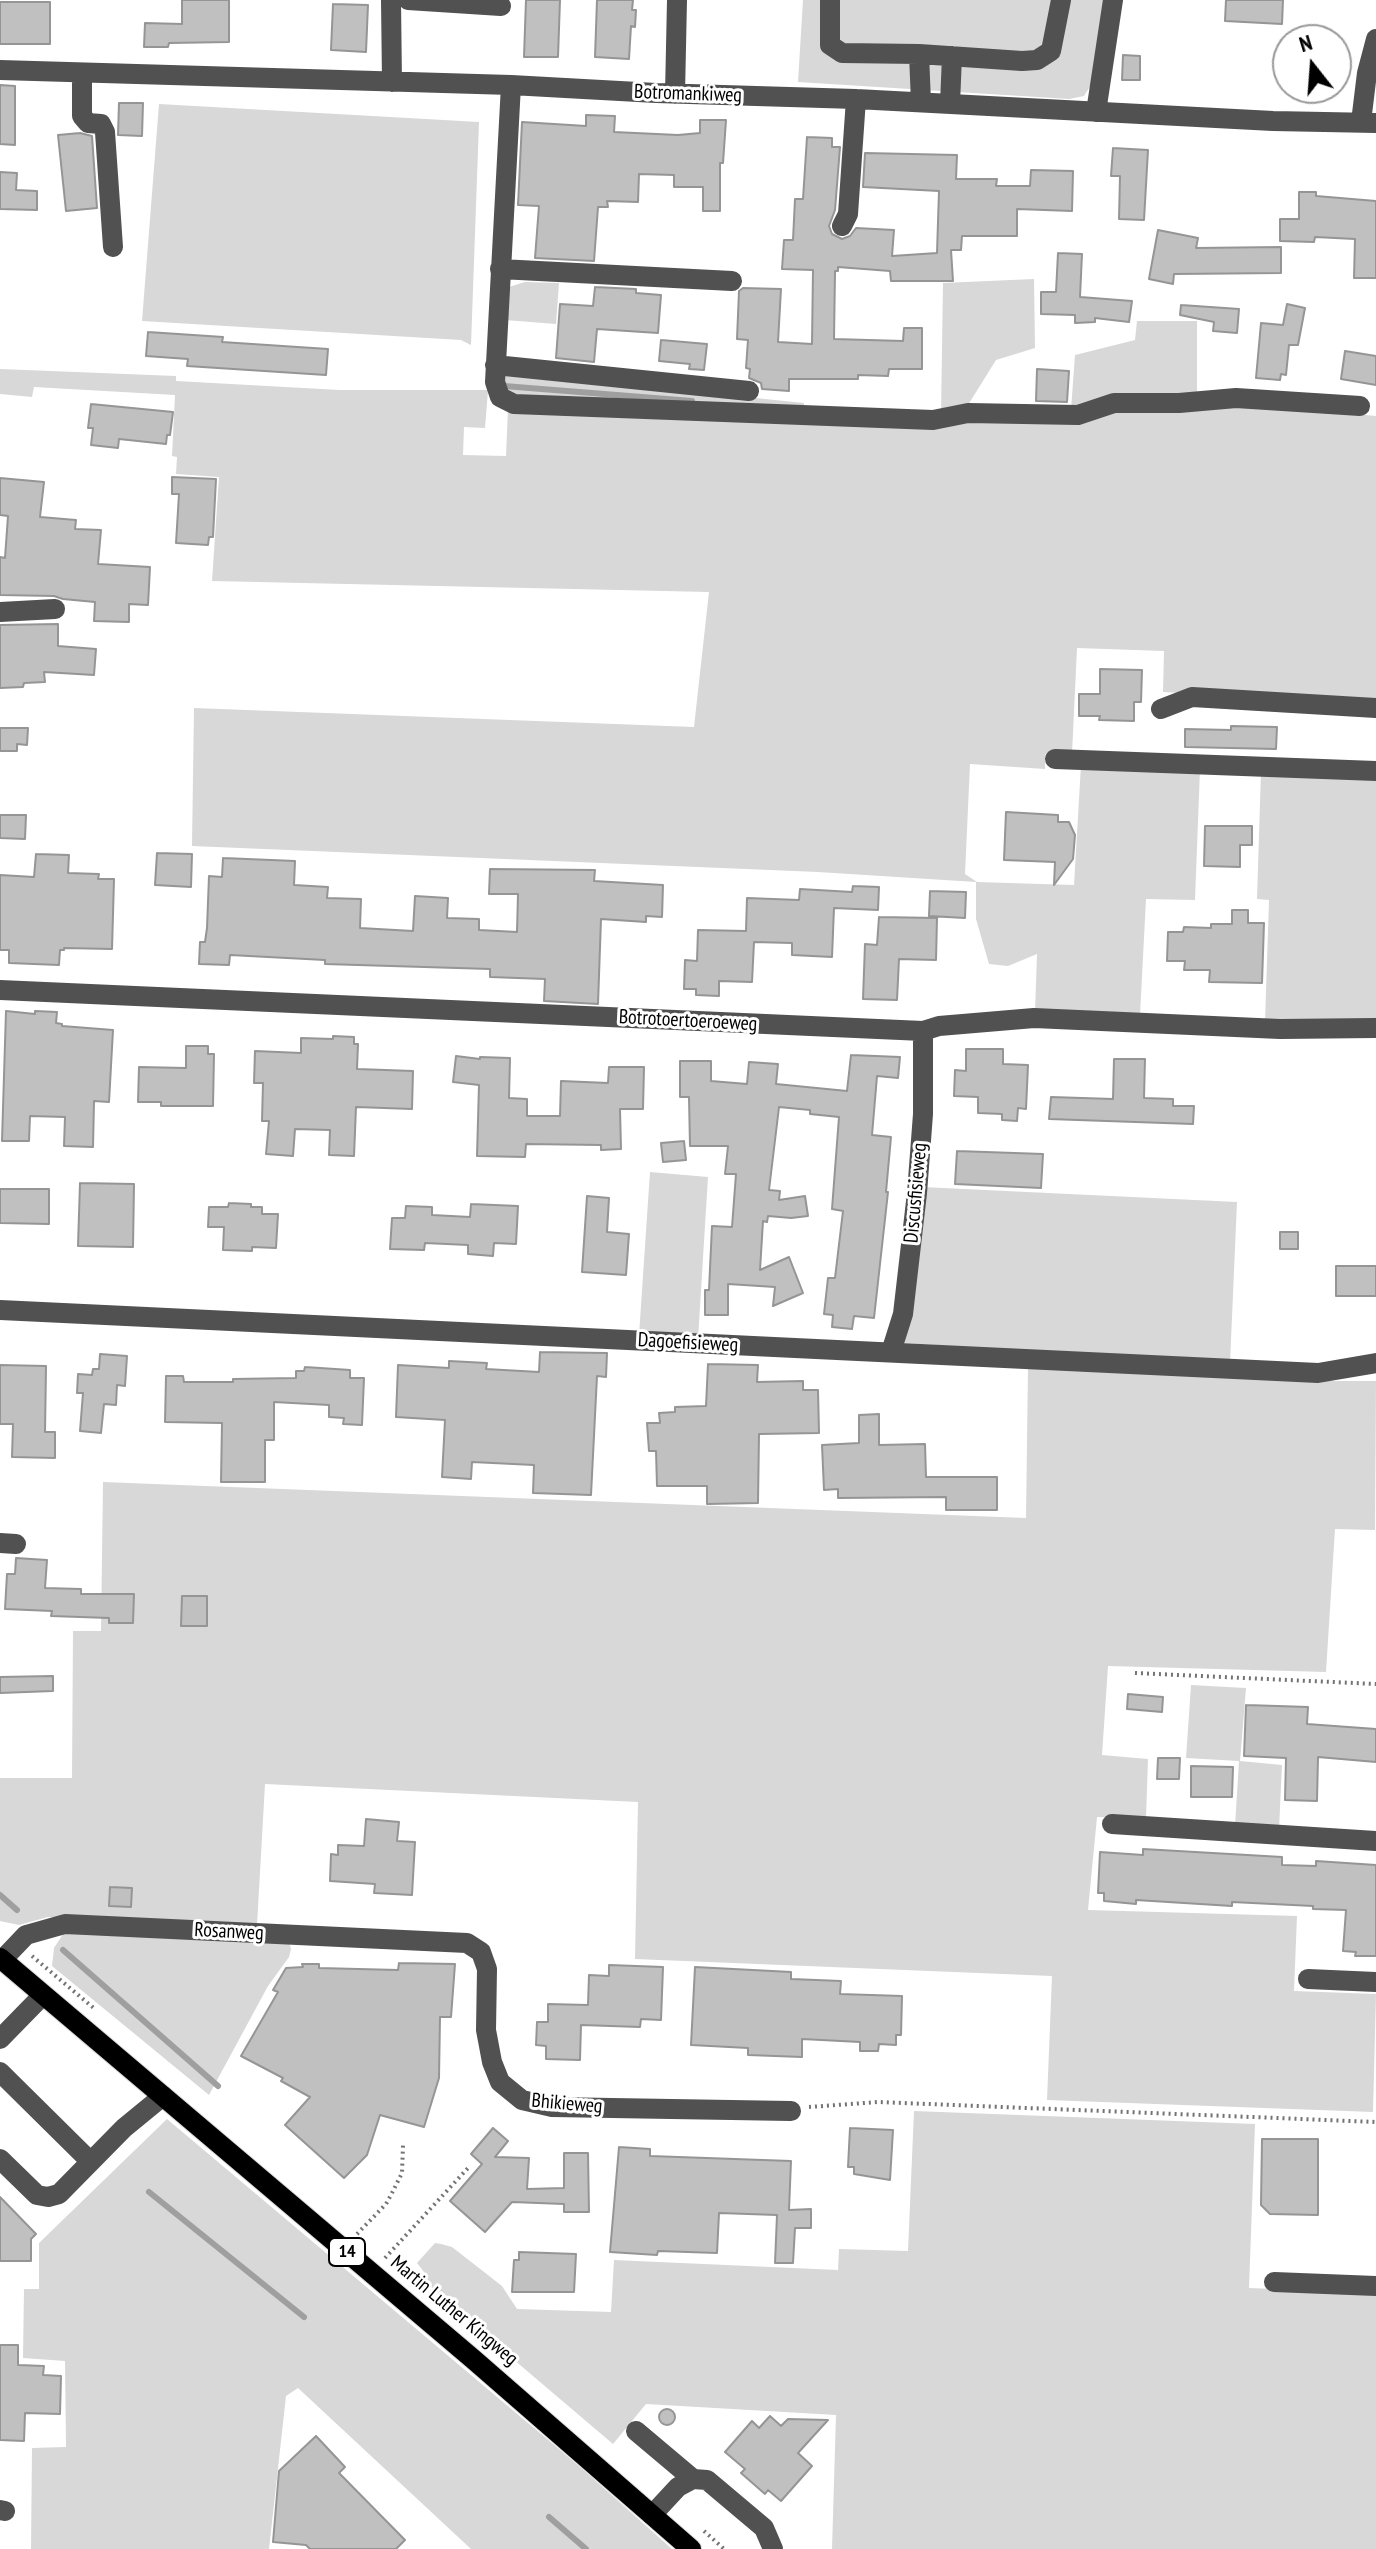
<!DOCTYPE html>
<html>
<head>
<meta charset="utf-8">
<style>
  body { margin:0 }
  #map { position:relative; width:1376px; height:2549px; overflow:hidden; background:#fff; font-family:"PT Sans Narrow",sans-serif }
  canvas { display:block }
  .north { position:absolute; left:1272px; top:24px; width:80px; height:80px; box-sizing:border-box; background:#fff; border:2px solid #999; border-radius:50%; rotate:343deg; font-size:22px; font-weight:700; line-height:32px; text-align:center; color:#000 }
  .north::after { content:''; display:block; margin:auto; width:28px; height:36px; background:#000; clip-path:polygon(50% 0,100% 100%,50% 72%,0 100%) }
</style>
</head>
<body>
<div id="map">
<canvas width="1376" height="2549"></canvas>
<div class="north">N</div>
</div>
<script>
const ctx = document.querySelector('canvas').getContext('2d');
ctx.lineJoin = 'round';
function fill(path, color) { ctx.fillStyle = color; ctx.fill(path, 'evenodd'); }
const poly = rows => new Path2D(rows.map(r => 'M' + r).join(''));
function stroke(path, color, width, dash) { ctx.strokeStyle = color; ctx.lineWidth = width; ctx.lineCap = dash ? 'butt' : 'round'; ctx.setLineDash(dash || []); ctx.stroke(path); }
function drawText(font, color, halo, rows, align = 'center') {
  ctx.font = font + ' "PT Sans Narrow",sans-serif'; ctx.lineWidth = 6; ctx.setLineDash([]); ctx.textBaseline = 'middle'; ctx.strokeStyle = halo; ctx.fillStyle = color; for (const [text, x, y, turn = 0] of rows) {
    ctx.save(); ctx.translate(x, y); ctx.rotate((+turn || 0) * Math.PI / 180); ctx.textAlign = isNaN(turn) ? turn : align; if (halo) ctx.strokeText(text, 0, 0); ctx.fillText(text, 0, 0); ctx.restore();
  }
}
const green = poly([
  [803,0,1104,0,1091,85,1084,96,1069,99,798,82],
  [159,104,479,122,471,345,461,340,142,321],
  [1034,279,1035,348,996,360,968,405,941,414,943,283],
  [525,282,559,283,556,324,505,320,509,287],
  [1137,321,1197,321,1197,396,1071,410,1075,355,1135,340],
  [0,369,176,376,176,381,340,390,488,390,485,428,464,427,463,455,506,456,508,409,934,426,1115,408,1240,403,1376,416,1376,704,1163,692,1164,651,1077,648,1072,754,1045,754,1045,769,970,764,965,874,977,882,1074,885,1081,765,1200,769,1195,900,1146,899,1140,1015,1035,1012,1037,954,1008,966,989,964,976,919,976,882,818,872,192,846,194,708,694,727,709,592,212,581,219,477,176,474,177,457,172,456,175,395,34,387,32,397,0,394],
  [512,373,804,403,804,412,507,394,502,375],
  [1261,771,1376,775,1376,1021,1265,1022,1269,900,1257,899],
  [650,1172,708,1177,698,1339,639,1335],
  [922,1187,1237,1202,1230,1363,905,1343,901,1334],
  [1028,1368,1318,1381,1376,1381,1375,1530,1335,1529,1326,1672,1108,1666,1102,1755,1148,1759,1146,1818,1097,1817,1088,1910,1297,1916,1294,1991,1376,1994,1373,2112,1047,2100,1052,1976,635,1959,638,1802,265,1784,257,1925,48,1917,19,1925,0,1921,0,1778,72,1778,73,1631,101,1631,103,1482,1026,1518],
  [1191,1685,1246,1688,1240,1761,1282,1765,1279,1829,1235,1826,1239,1761,1186,1758],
  [65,1931,289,1942,291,1949,289,1957,268,1986,209,2095,52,1966,54,1948],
  [914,2111,1255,2124,1249,2288,1376,2293,1376,2549,832,2549,836,2415,646,2404,613,2444,453,2308,424,2280,427,2276,417,2263,435,2243,441,2244,452,2247,502,2286,517,2309,611,2312,614,2260,838,2270,839,2249,908,2251],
  [167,2119,579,2466,672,2549,471,2549,298,2388,286,2396,269,2549,31,2549,32,2448,66,2447,65,2361,23,2358,24,2289,39,2289,39,2243]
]);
const stream = poly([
  [504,386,692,401],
  [0,1895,17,1910],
  [63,1950,218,2086],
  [149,2192,304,2317],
  [549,2517,586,2549]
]);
const building = poly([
  [182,0,229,0,229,42,169,43,168,47,144,47,145,23,182,24,182,0],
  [526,0,560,0,558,57,524,57,526,0],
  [597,0,633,0,632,10,636,10,635,27,631,26,629,59,595,57,597,0],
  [1226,0,1283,0,1282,24,1225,21,1226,0],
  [0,2,50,2,50,44,0,44,0,2],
  [333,4,368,5,366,52,331,50,333,4],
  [1123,55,1140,56,1140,80,1122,80,1123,55],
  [0,85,15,86,15,145,0,144,0,85],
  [119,103,143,103,142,136,118,135,119,103],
  [586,115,615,116,614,132,678,135,700,133,700,120,726,120,723,163,720,163,720,211,703,211,703,187,674,187,674,175,639,174,638,202,607,201,608,207,598,207,594,261,535,258,539,206,518,205,522,122,586,126,586,115],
  [80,133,92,136,97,208,66,211,58,135,80,133],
  [807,137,832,138,832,147,840,147,835,210,829,226,832,234,842,239,850,236,856,228,894,230,892,256,937,253,939,191,863,187,865,153,957,155,956,179,997,179,996,186,1030,186,1031,170,1073,171,1072,211,1017,209,1017,236,962,236,961,250,951,250,953,281,891,281,890,271,838,267,838,271,835,271,834,339,903,341,904,328,922,328,922,369,889,369,888,376,858,375,858,379,789,379,789,391,762,389,761,383,749,378,750,369,746,368,748,340,737,339,739,291,743,288,781,289,778,342,812,344,813,270,782,269,784,240,793,240,795,199,803,199,807,137],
  [1113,148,1148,150,1144,220,1119,219,1120,176,1111,176,1113,148],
  [0,172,17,173,16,190,37,191,37,210,0,209,0,172],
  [1299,192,1316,192,1316,196,1376,201,1376,278,1354,278,1355,239,1315,237,1314,242,1280,241,1280,219,1299,219,1299,192],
  [1158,230,1198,238,1196,248,1281,247,1281,273,1174,274,1173,284,1149,279,1158,230],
  [1058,253,1082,254,1080,297,1132,301,1129,322,1095,318,1095,322,1075,323,1075,315,1041,314,1041,292,1056,292,1058,253],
  [595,287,636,289,636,293,661,295,658,333,597,329,594,362,556,358,560,304,593,306,595,287],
  [1287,304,1305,308,1298,345,1289,345,1286,375,1281,374,1280,380,1256,378,1261,323,1283,325,1287,304],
  [1181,305,1239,309,1237,333,1213,331,1214,322,1180,315,1181,305],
  [148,332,223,337,222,342,328,349,326,375,187,366,188,359,146,356,148,332],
  [661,340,707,344,704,370,689,369,690,364,659,361,661,340],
  [1345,351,1376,356,1376,385,1341,379,1345,351],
  [1037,369,1069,371,1067,402,1036,401,1037,369],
  [91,404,173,412,170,435,167,435,166,444,119,439,118,448,91,445,93,428,88,428,91,404],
  [172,477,216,479,213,537,209,537,208,545,176,543,179,494,172,494,172,477],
  [0,478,44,482,40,517,76,520,75,529,101,530,98,564,150,567,148,605,129,604,129,622,94,621,95,602,63,599,54,596,0,595,0,557,5,558,8,516,0,515,0,478],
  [58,624,58,646,96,649,94,675,44,672,45,682,24,683,23,687,0,688,0,625,58,624],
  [1100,669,1142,670,1141,702,1134,702,1134,721,1099,720,1100,716,1079,716,1079,694,1100,694,1100,669],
  [1231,726,1277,727,1276,749,1185,747,1185,729,1231,730,1231,726],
  [0,728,28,728,27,745,17,744,17,751,0,751,0,728],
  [1006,812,1058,815,1058,822,1069,822,1075,835,1073,859,1054,885,1055,862,1004,860,1006,812],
  [0,815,26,815,25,839,0,838,0,815],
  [1205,826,1252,826,1252,845,1240,845,1240,867,1204,866,1205,826],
  [157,853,192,854,191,887,155,885,157,853],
  [36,854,69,855,68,873,99,874,98,879,114,879,112,949,64,948,64,950,60,950,59,965,9,963,9,950,0,950,0,875,34,877,36,854],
  [223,858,295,861,294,885,328,887,327,898,361,899,360,928,413,931,415,896,448,898,447,918,479,919,479,930,517,932,518,894,489,894,490,869,595,870,594,881,663,885,662,917,646,916,646,922,601,919,598,1004,544,1001,545,979,490,977,490,969,325,964,325,960,230,955,229,965,199,964,200,942,205,942,207,928,209,876,222,877,223,858],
  [853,886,879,887,878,910,834,908,832,957,792,955,792,943,754,942,752,982,719,981,719,996,696,995,696,989,684,989,685,960,697,961,698,930,746,931,747,898,799,900,800,889,852,892,853,886],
  [930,891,966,892,965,918,929,916,930,891],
  [1232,910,1248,910,1248,923,1264,923,1262,983,1209,982,1210,970,1184,970,1185,961,1167,961,1168,932,1183,932,1184,927,1211,928,1211,924,1232,924,1232,910],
  [879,917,937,918,936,960,899,959,897,1000,863,999,865,944,877,945,879,917],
  [6,1011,35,1014,35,1011,57,1012,56,1023,62,1024,62,1026,113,1030,109,1102,94,1101,93,1147,64,1146,65,1117,30,1116,29,1141,2,1141,6,1011],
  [333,1036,354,1037,354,1044,358,1044,357,1069,413,1071,412,1109,356,1107,354,1156,329,1155,330,1130,295,1129,293,1156,266,1154,269,1121,262,1121,263,1083,254,1083,255,1051,301,1053,301,1038,333,1039,333,1036],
  [186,1046,208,1046,208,1054,214,1054,213,1106,161,1106,161,1102,138,1102,139,1067,186,1068,186,1046],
  [966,1049,1003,1049,1003,1064,1028,1065,1026,1109,1018,1108,1017,1121,1002,1120,1002,1114,978,1113,978,1097,954,1096,955,1070,966,1071,966,1049],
  [851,1055,900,1057,898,1078,877,1076,872,1135,891,1137,886,1192,888,1192,874,1318,854,1316,852,1329,832,1327,833,1315,824,1314,828,1278,835,1278,843,1211,832,1209,839,1117,810,1114,810,1110,779,1107,769,1190,780,1191,779,1200,805,1196,808,1216,791,1218,768,1216,767,1222,763,1221,760,1270,789,1257,803,1293,773,1306,775,1287,728,1284,728,1315,705,1315,705,1290,709,1290,712,1226,732,1227,736,1174,725,1174,728,1146,690,1146,689,1097,680,1097,680,1061,711,1061,711,1081,747,1084,749,1062,778,1064,776,1084,847,1091,851,1055],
  [456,1056,480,1059,480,1057,510,1058,509,1098,527,1099,527,1116,560,1116,561,1081,608,1083,609,1067,644,1067,643,1109,620,1109,621,1149,601,1150,601,1145,526,1144,525,1157,477,1156,479,1085,453,1082,456,1056],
  [1114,1059,1145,1059,1144,1098,1173,1099,1173,1106,1194,1106,1193,1124,1049,1119,1051,1097,1113,1099,1114,1059],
  [684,1141,686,1160,663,1162,661,1143,684,1141],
  [957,1151,1043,1154,1041,1188,955,1184,957,1151],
  [80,1183,134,1184,133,1247,78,1246,80,1183],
  [0,1189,49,1189,49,1224,0,1223,0,1189],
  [587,1196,609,1198,607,1232,629,1234,626,1275,582,1272,587,1196],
  [229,1203,251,1204,251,1207,262,1207,262,1214,278,1214,276,1248,252,1247,252,1251,223,1250,224,1227,208,1227,209,1207,228,1207,229,1203],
  [471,1204,518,1206,516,1244,494,1243,493,1256,468,1254,468,1245,425,1243,424,1250,390,1249,392,1218,405,1218,406,1206,432,1207,432,1215,470,1217,471,1204],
  [1280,1232,1298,1232,1298,1249,1280,1249,1280,1232],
  [1336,1266,1376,1266,1376,1296,1336,1296,1336,1266],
  [540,1352,607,1353,606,1377,597,1376,591,1495,533,1493,534,1465,472,1462,471,1479,442,1477,445,1420,396,1417,398,1365,449,1368,449,1361,487,1363,486,1369,539,1372,540,1352],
  [100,1354,127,1356,125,1386,117,1385,116,1405,104,1404,101,1433,80,1431,83,1393,77,1393,78,1374,92,1375,93,1369,99,1369,100,1354],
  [708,1364,758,1365,757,1382,803,1381,803,1390,818,1390,819,1433,759,1434,758,1503,707,1504,707,1486,657,1486,656,1451,649,1451,647,1423,660,1423,659,1413,675,1412,675,1407,706,1406,708,1364],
  [0,1365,46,1366,45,1432,55,1432,55,1458,12,1457,13,1424,0,1424,0,1365],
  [305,1367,350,1370,350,1378,364,1378,362,1425,343,1424,344,1418,329,1417,329,1405,274,1402,274,1440,265,1440,265,1482,221,1482,222,1423,165,1422,166,1376,183,1376,184,1382,233,1382,233,1379,296,1378,296,1371,304,1371,305,1367],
  [879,1414,879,1445,925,1444,926,1477,997,1477,997,1510,946,1510,946,1497,838,1498,838,1489,824,1490,822,1445,859,1443,859,1415,879,1414],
  [16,1558,47,1560,45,1588,81,1589,81,1594,134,1594,133,1623,109,1623,109,1618,51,1616,52,1611,5,1609,7,1574,15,1574,16,1558],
  [182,1596,207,1596,207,1626,181,1626,182,1596],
  [53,1676,53,1691,0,1693,0,1677,53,1676],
  [1128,1694,1163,1697,1162,1712,1127,1709,1128,1694],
  [1246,1705,1308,1707,1307,1724,1376,1729,1376,1762,1318,1757,1317,1801,1285,1800,1286,1758,1244,1756,1246,1705],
  [1158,1758,1180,1758,1179,1779,1157,1779,1158,1758],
  [1191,1766,1233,1767,1232,1797,1191,1797,1191,1766],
  [366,1819,399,1822,397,1841,415,1842,412,1895,374,1893,375,1884,330,1881,331,1854,338,1855,338,1845,364,1846,366,1819],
  [1143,1849,1282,1857,1282,1865,1316,1866,1316,1861,1376,1865,1376,1956,1355,1956,1356,1952,1343,1951,1346,1910,1313,1909,1313,1906,1232,1902,1232,1906,1136,1900,1136,1904,1104,1901,1104,1893,1098,1893,1100,1852,1143,1855,1143,1849],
  [110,1887,132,1888,131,1907,109,1906,110,1887],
  [399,1963,455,1964,451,2017,440,2017,439,2078,424,2127,380,2115,367,2155,344,2178,285,2125,310,2097,281,2081,283,2078,241,2056,278,1992,273,1990,286,1968,303,1967,302,1964,319,1964,319,1968,398,1970,399,1963],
  [609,1965,663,1967,661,2020,641,2019,640,2027,581,2025,580,2060,546,2059,546,2046,536,2045,537,2022,548,2022,548,2004,588,2005,589,1975,609,1976,609,1965],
  [695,1967,791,1972,791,1979,841,1981,840,1994,902,1996,901,2035,896,2035,896,2045,879,2044,878,2051,860,2051,860,2042,802,2039,802,2057,748,2055,748,2048,691,2045,695,1967],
  [493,2128,508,2141,495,2157,529,2158,527,2189,564,2188,564,2153,588,2153,589,2212,564,2212,564,2204,512,2202,485,2232,450,2201,482,2164,471,2154,493,2128],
  [850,2128,893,2130,890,2180,854,2174,854,2167,848,2167,850,2128],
  [1262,2139,1318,2139,1318,2215,1270,2214,1261,2205,1262,2139],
  [619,2147,650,2149,650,2156,791,2161,789,2210,811,2209,811,2228,795,2228,793,2263,775,2263,777,2215,719,2213,717,2253,658,2251,657,2255,610,2252,619,2147],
  [0,2197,36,2234,31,2239,31,2261,0,2261,0,2197],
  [519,2252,576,2254,574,2292,512,2292,514,2260,519,2260,519,2252],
  [0,2345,18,2345,18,2365,44,2366,43,2375,61,2376,60,2414,25,2413,24,2441,0,2440,0,2345],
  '659 2417a8 8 0 1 1 16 0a8 8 0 1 1-16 0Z',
  [770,2416,781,2426,788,2419,828,2420,798,2453,812,2466,781,2501,768,2490,765,2494,741,2473,745,2469,725,2452,752,2421,759,2428,770,2416],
  [316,2436,345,2467,339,2473,405,2540,396,2549,310,2549,306,2545,273,2542,279,2471,316,2436]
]);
const path = poly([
  [1135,1673,1376,1684],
  [32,1956,96,2010],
  [809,2107,878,2102,1376,2122],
  [357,2234,386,2204,391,2195,402,2173,403,2145],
  [385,2258,468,2168],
  [704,2531,724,2549]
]);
const minor = poly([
  [391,0,392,82],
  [408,0,501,6],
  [830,0,830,45,842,53,919,54,1022,61,1037,60,1051,51,1061,0],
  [919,54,921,102],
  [0,70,511,85,656,93,856,99,1273,121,1376,123],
  [82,73,82,116,88,123,101,124,105,132,113,247],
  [511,85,495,382,500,397,514,404,933,420,968,413,1078,415,1114,403,1179,403,1236,398,1360,406],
  [675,94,677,0],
  [950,104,952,56],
  [1096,112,1113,0],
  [1361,122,1367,73,1376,39],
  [842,226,848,214,856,99],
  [500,269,732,281],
  [495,365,749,391],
  [0,612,55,609],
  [1161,709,1192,697,1376,708],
  [1055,759,1376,771],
  [0,990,923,1031,939,1026,1034,1018,1280,1029,1376,1028],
  [0,1310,1318,1373,1376,1363],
  [891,1352,903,1314,917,1193,923,1114,923,1031],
  [0,1543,16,1544],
  [1112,1824,1376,1841],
  [2,1960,26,1935,65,1924,467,1943,481,1952,487,1969,486,2030,492,2062,500,2082,522,2100,552,2107,791,2111],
  [1308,1979,1376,1982],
  [0,2039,43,1995],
  [0,2072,90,2161],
  [0,2159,37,2195,48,2197,59,2194,124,2128,163,2096],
  [1274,2282,1376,2286],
  [636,2431,693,2479],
  [0,2510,5,2511],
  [652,2515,678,2487,693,2479,707,2480,764,2528,773,2549]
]);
const major = poly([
  [0,1958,473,2359,691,2549]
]);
const shields = [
  [347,2252,36]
];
const shieldNames = [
  ["14",347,2252]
];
const streetNames = [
  ["Botromankiweg",688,94,2],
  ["Botrotoertoeroeweg",688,1021,3],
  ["Discusfisieweg",916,1193,-85],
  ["Dagoefisieweg",688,1343,3],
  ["Rosanweg",229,1932,3],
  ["Bhikieweg",567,2104,5],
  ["Martin Luther Kingweg",454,2311,40]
];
fill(green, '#d8d8d8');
stroke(stream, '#9f9f9f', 6);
fill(building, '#c0c0c0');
stroke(building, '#959595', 2);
stroke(major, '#dbdbdb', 22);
stroke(path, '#737373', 4, [2, 4]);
stroke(minor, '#515151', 20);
stroke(major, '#000', 20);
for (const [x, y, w] of shields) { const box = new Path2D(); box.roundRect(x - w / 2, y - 14, w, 28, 6); ctx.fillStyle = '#fff'; ctx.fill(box); stroke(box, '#000', 2); }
drawText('bold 18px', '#000', null, shieldNames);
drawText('20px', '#000', '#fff', streetNames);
</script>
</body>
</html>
